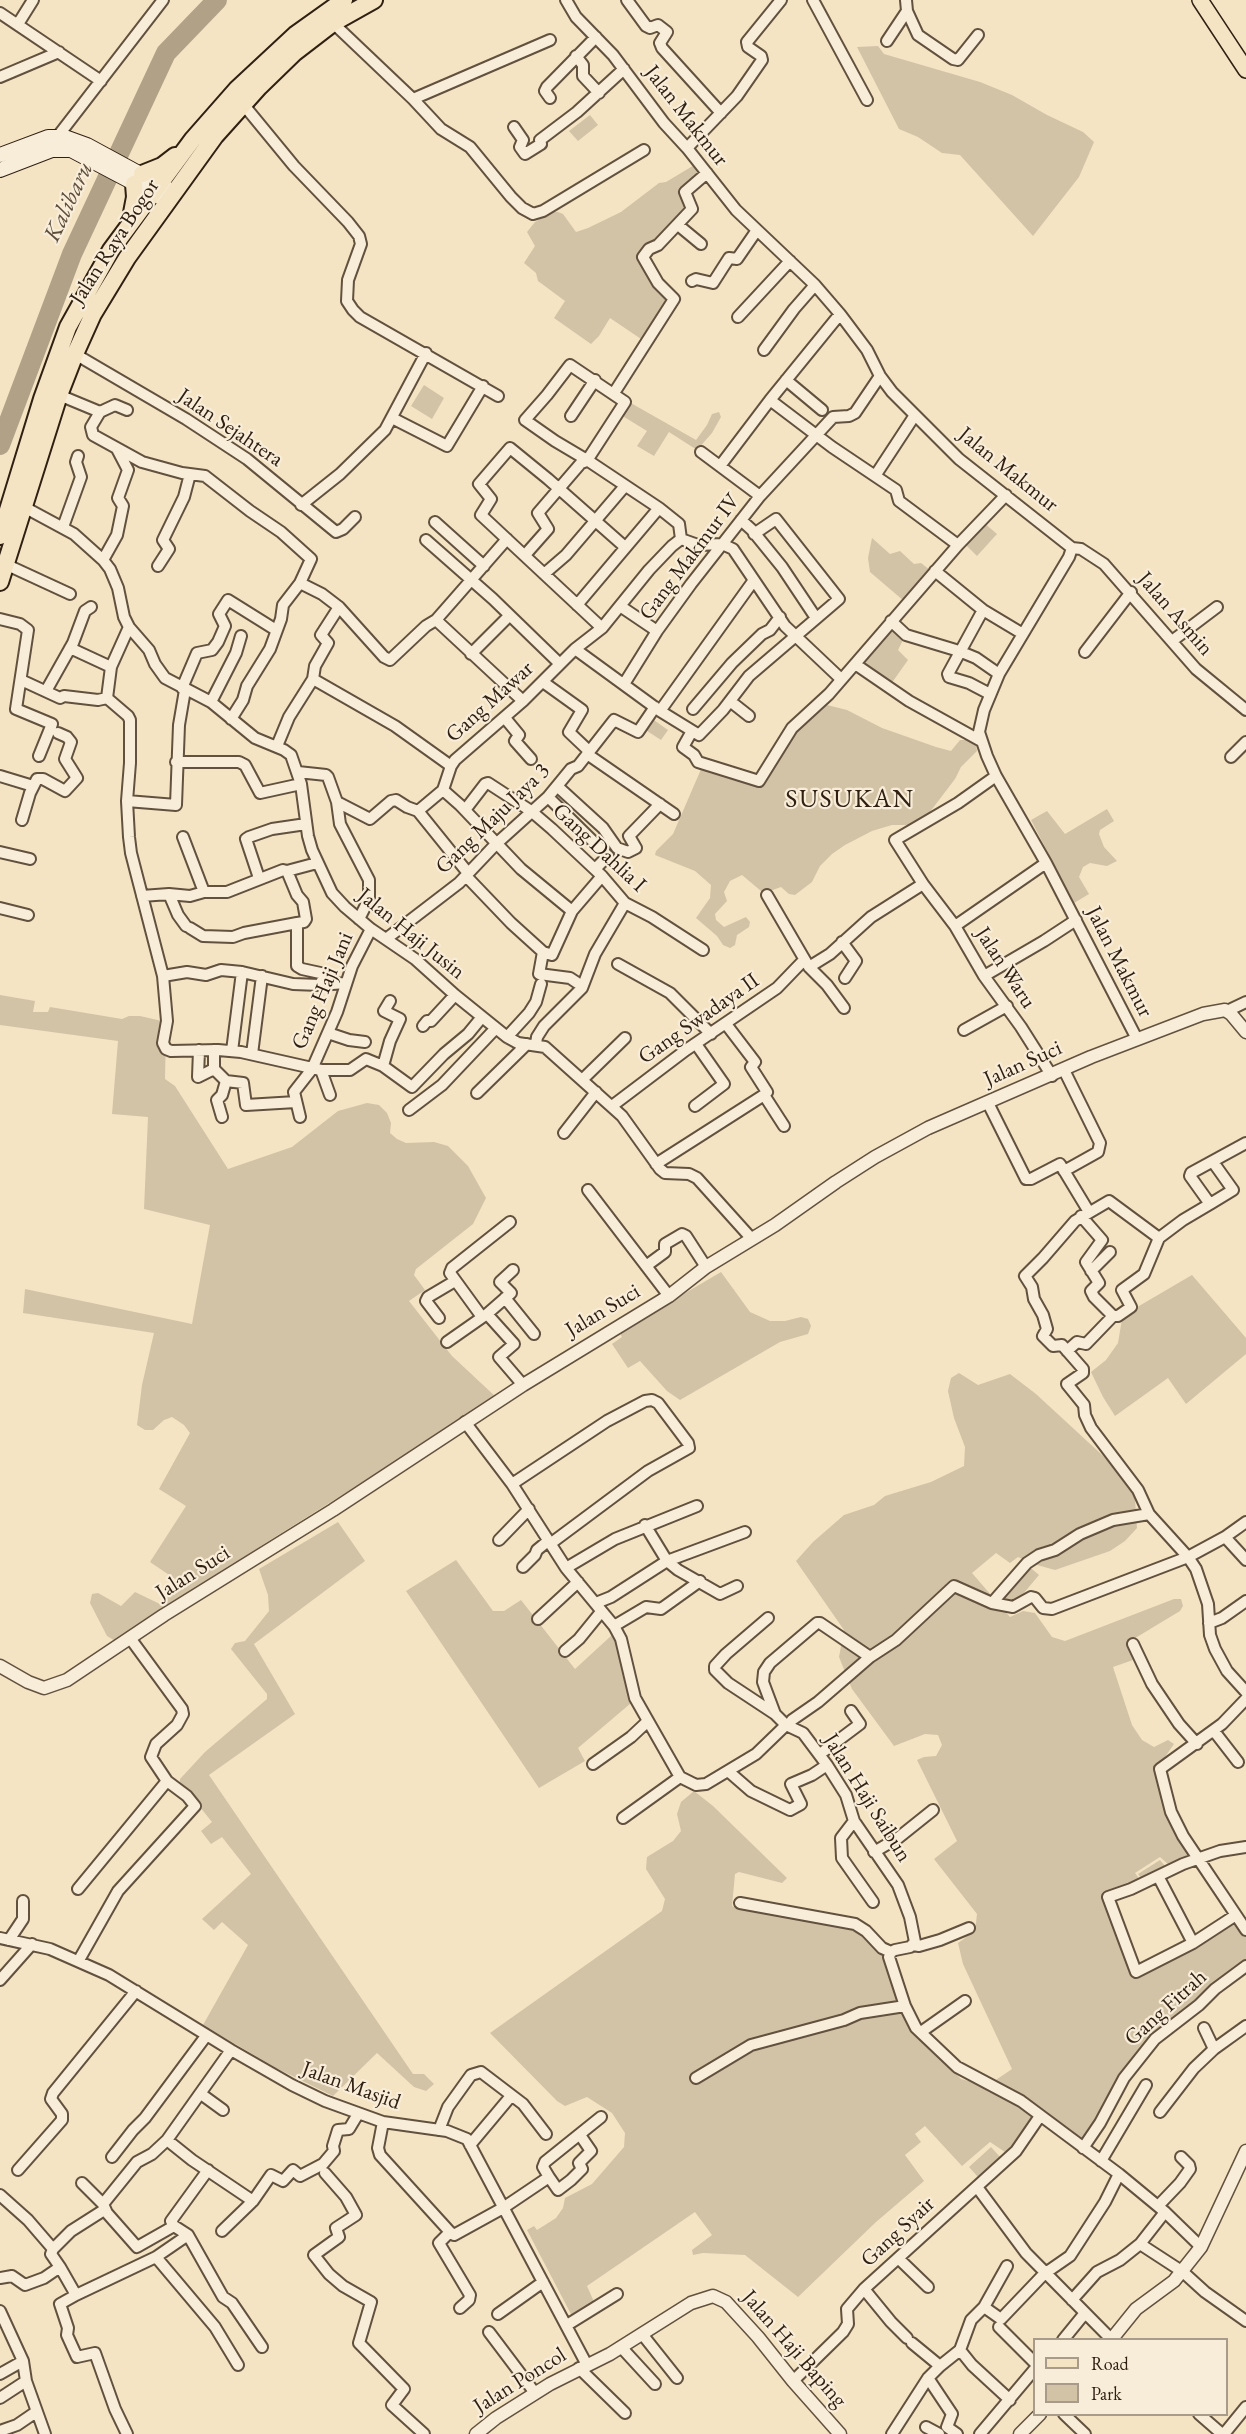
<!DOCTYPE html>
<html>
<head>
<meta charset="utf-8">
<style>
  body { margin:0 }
  #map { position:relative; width:1246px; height:2434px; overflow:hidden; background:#f4e4c4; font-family:"EB Garamond",serif }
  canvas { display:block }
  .legend { position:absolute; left:1033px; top:2338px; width:195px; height:78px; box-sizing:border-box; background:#f8edd9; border:2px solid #a89b89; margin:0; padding:8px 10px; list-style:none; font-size:18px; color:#302012 }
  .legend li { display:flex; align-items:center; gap:12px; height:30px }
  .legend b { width:30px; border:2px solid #a89b89 }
</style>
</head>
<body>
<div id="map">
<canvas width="1246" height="2434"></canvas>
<ul class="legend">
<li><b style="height:8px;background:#f4e4c4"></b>Road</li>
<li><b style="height:16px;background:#d3c3a6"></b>Park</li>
</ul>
</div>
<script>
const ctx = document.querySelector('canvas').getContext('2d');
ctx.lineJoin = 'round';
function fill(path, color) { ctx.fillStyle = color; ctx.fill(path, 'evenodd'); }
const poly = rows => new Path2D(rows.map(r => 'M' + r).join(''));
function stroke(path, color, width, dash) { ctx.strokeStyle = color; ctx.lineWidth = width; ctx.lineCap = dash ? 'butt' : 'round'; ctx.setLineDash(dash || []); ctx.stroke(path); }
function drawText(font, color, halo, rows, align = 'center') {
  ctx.font = font + ' "EB Garamond",serif'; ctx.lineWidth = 4.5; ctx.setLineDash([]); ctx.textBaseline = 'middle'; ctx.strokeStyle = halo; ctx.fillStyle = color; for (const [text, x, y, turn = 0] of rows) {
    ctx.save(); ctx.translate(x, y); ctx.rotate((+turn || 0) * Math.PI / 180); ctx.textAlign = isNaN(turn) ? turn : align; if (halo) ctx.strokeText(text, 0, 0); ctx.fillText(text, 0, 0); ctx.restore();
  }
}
const green = poly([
  [878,46,884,54,980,82,1012,95,1047,115,1083,132,1094,142,1079,177,1033,236,960,155,942,153,918,137,899,129,857,47],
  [590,115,598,125,578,141,569,131],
  [696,164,699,168,699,172,678,189,685,206,656,239,644,244,638,252,637,256,647,274,667,299,644,341,610,318,599,336,591,344,554,318,565,301,538,281,536,273,524,263,535,246,527,232,535,222,552,212,558,212,563,214,576,232,588,228,621,212,659,183,666,182],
  [424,385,444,398,432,419,411,406],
  [629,402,696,440,707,425,712,414,719,412,721,417,712,433,697,450,669,432,654,456,637,446,647,431,621,415],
  [983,522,997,534,977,556,964,543],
  [872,538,890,554,900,551,914,564,921,563,930,570,904,601,870,572,868,558],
  [891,625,904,638,898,650,908,660,891,684,859,662],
  [827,705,847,710,882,728,936,747,951,751,960,740,968,740,976,746,977,751,961,767,955,779,923,821,914,825,892,825,872,831,845,845,832,854,820,866,812,882,795,895,789,894,781,887,770,891,761,891,742,875,730,881,724,892,727,901,715,914,716,920,724,927,746,917,750,922,749,927,737,935,735,945,730,948,723,945,717,936,696,918,710,898,711,885,695,871,655,855,656,851,673,834,702,767,759,785,790,734,817,710],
  [651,718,668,730,661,740,644,729],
  [1107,809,1114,821,1100,830,1099,834,1104,847,1117,861,1107,866,1090,863,1083,867,1079,877,1089,894,1074,903,1031,820,1047,811,1065,834],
  [0,995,35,1001,33,1012,48,1012,50,1007,122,1019,129,1016,140,1016,162,1021,166,1031,165,1079,175,1086,228,1169,292,1147,338,1111,367,1103,379,1105,387,1113,391,1123,390,1133,397,1139,406,1143,434,1142,448,1146,468,1166,486,1198,473,1224,416,1269,414,1275,425,1290,409,1301,452,1356,497,1398,267,1542,117,1642,107,1636,90,1603,92,1594,98,1593,121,1606,135,1592,162,1605,178,1581,150,1562,186,1506,159,1489,190,1433,184,1425,172,1417,164,1420,153,1430,145,1430,137,1425,142,1385,154,1333,23,1313,25,1289,192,1324,210,1225,144,1209,148,1117,112,1114,118,1041,0,1025],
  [721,1272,750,1312,770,1321,785,1321,801,1317,808,1319,811,1326,808,1334,780,1342,680,1400,667,1391,640,1361,628,1368,612,1344,622,1337,619,1332],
  [1192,1275,1246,1338,1246,1354,1186,1404,1168,1378,1115,1416,1103,1397,1091,1372,1106,1360,1118,1343,1122,1319,1139,1306],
  [959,1373,978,1385,1010,1374,1036,1394,1126,1477,1135,1499,1137,1528,1125,1541,1110,1551,1055,1570,1037,1565,1018,1557,1010,1563,996,1553,972,1573,1010,1617,1023,1611,1035,1613,1052,1637,1065,1641,1174,1599,1181,1599,1183,1606,1180,1611,1127,1643,1133,1660,1113,1667,1132,1725,1142,1740,1154,1747,1168,1740,1174,1744,1160,1764,1166,1800,1165,1815,1181,1844,1191,1850,1191,1857,1169,1865,1160,1857,1135,1873,1141,1881,1108,1896,1135,1973,1238,1915,1246,1928,1246,1966,1154,2039,1087,2142,1046,2112,1008,2154,990,2142,962,2166,925,2126,915,2134,921,2142,905,2155,924,2181,876,2222,798,2297,745,2255,703,2253,693,2255,692,2250,712,2235,695,2212,587,2286,595,2304,573,2318,527,2230,534,2226,537,2230,556,2218,563,2208,565,2198,592,2184,624,2147,625,2133,612,2113,587,2097,565,2106,557,2101,490,2033,662,1911,665,1899,646,1869,647,1857,673,1841,681,1831,677,1814,681,1802,694,1791,713,1806,787,1878,782,1883,739,1872,735,1874,732,1906,742,1910,854,1925,883,1955,902,2002,906,2021,961,2079,987,2086,1012,2069,963,1964,958,1943,975,1931,977,1914,934,1859,957,1841,917,1760,924,1757,936,1756,942,1745,938,1735,925,1734,894,1746,852,1689,839,1657,844,1630,796,1561,813,1542,844,1515,874,1505,885,1496,931,1482,964,1466,965,1447,954,1418,948,1391,951,1378],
  [338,1522,365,1561,254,1644,295,1714,209,1775,413,2074,424,2074,434,2084,426,2091,414,2087,377,2053,333,2096,276,2068,203,2025,248,1945,222,1922,214,1930,202,1919,251,1874,222,1837,211,1844,201,1831,212,1822,180,1782,180,1779,205,1752,267,1699,267,1694,231,1649,235,1643,245,1641,269,1611,268,1595,259,1569],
  [456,1560,493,1611,504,1611,521,1600,575,1669,612,1635,608,1630,614,1623,637,1698,578,1748,585,1761,539,1788,406,1591],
  [1026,1564,1039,1575,1013,1606,1001,1596],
  [1160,1860,1165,1866,1143,1881,1138,1874],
  [991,2147,1001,2158,978,2177,969,2167]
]);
const river = poly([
  [0,445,72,254,166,53,217,0]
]);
const minor = poly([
  [566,0,576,17,613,55,664,123,687,148,736,210,815,285,840,314,867,350,880,376,892,392,959,459,1072,548],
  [627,0,646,26,650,28,658,25,667,32,660,43,662,48,721,113],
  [813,0,867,100],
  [906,0,907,11,918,35,953,59,958,60,978,35],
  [0,13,101,81],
  [333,23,413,99,550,40],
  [18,24,33,0],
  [887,41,907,11],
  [576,56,583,65,583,76,599,93],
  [0,77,59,52],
  [550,98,545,91,547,87,596,37],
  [413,99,441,129,470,147,511,197,522,208,533,214,543,211,644,150],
  [243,104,294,166,348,222,359,236,361,244,348,280,347,301,353,310,360,317,498,396],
  [514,127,523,140,520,147,525,154,541,144,540,140,577,112,624,69],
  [58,136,163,0],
  [687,148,737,96,762,60,761,56,748,47,747,42,781,0],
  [678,225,701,244],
  [692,281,696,279,713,283,729,258,737,259,757,230],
  [738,317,790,261],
  [764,350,794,309,815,285],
  [75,354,186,419,247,459,336,532,343,529,355,517],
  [786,380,822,410],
  [614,393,674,299,658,283,643,257,649,249,658,245,692,209,685,192,707,173],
  [59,395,100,412,115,405,127,410],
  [770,400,832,447,896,490,899,501,958,545],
  [100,412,91,427,93,435,142,462,182,473,205,476,250,511,281,532,311,559,300,583,283,605,281,619,270,649,247,686,243,700,231,719],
  [571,416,595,380],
  [392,418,447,446,483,386],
  [720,466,770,400,840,314],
  [875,476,915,415],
  [760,496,833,417,849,416,855,413,880,376],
  [301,505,340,474,385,430,426,353],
  [24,507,74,534,103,560,110,569,118,588,124,617,129,627,149,650,155,664,165,678,211,702,255,738,284,750,291,755,301,784,308,836,312,850,332,893,345,907,371,929,415,959,455,995,507,1037,518,1043,545,1047,622,1116,660,1169,665,1173,689,1174,697,1178,751,1238],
  [741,520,752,530,782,567,816,618],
  [435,522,484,566],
  [63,527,81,477,76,462,78,456],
  [681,539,698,545,722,544,733,549,785,626,841,679],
  [426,540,493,599,560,664],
  [1072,548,1069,557,999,674,984,710,979,732,987,756,996,776,1046,863,1137,1039],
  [1072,548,1081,549,1104,564,1196,669,1246,710],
  [525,555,548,529,538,513,581,463,584,462,587,460,588,459,625,402,570,365,547,395,525,420,555,441,587,460,659,508,679,524,681,539],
  [103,560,117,535,123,506,118,498,128,470,117,449],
  [5,564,70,594],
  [158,566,169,549,163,540,184,497,190,474],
  [935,571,983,610,1023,634],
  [544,574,566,555,625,486],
  [300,583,322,594,339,607,384,657,390,660,426,626,436,620,507,539],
  [577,605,659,508],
  [620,606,657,631],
  [983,610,948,674,949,677,969,683,990,694],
  [0,619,20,624,28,630,16,709,52,724,39,756],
  [436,620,523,701],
  [891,621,906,635,959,651,976,658,999,674],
  [602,628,481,515,491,499,479,484,510,448,548,479,625,547],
  [1172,641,1217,607],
  [70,648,111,667],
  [575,649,660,711,699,735,723,710,749,676,839,599,776,519,754,534],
  [1085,652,1131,592],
  [471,654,509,616],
  [855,664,909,701,981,741],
  [313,679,395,726,451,766],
  [21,680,60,698,64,696,98,700,107,698],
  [543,682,582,710,569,732,589,751],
  [624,684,657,631,691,584,760,496,701,452],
  [182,688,197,653,212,650,218,642,225,626,219,614,228,600,276,630],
  [46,691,73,643,85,611,91,607],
  [107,698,128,716,130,720,130,763,127,801,129,837,131,853,163,976,167,1021,163,1043,166,1049,171,1051,218,1050,241,1052,321,1070,350,1070,366,1059,383,1066,412,1087,444,1054,468,1034,482,1017],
  [107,698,111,667,129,627],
  [730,701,749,716],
  [211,702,236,653,241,636],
  [693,709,732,663,762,634,770,630,780,617],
  [660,711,754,580],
  [505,718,519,735,515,741,531,759],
  [692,731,683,747,694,755,698,762,759,781,792,728,829,694,958,545,1006,495],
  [277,746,289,717,313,679,315,666,328,643,321,635,339,607],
  [587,754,674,814],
  [1231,757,1246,742],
  [176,762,239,762,245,765,260,793,301,784],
  [298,772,326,775,328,777,337,802,370,819,391,801,396,800,407,807,418,811,443,790],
  [0,776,33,786],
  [996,776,958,803,895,840,923,884,955,926,984,976,1021,1027,1052,1076],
  [557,786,603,828,617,848,628,852,636,848,629,836,660,804],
  [443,790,451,766,455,760,523,701,575,649,602,628,649,570,672,546,681,539],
  [443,790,460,805,521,869,572,911,602,876],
  [548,797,608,856,595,869],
  [127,801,176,805,179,725,185,690],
  [337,802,340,824,369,880,369,899,359,919],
  [465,810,485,784,488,783,531,811,552,829,602,876,625,903,652,917,703,950],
  [418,811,468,873],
  [22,820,30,793,37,779,43,779,65,791,77,778,65,759,71,742,67,737,58,733],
  [183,837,204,892],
  [0,852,30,859],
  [287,871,297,895,303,902,306,919,304,922,297,923],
  [466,876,511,923,543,952,539,974,570,978,582,986],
  [259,878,246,839,249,837,272,829,306,824],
  [169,894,178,915,186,926],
  [767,895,809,967,827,985,844,1008],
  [142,896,169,894,190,896,204,892,227,892,283,870,287,871,317,863],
  [0,908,28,915],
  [955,926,1046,863],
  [190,928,203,936,233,937,244,933,297,923,297,966,302,969,325,974,320,985],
  [386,939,459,883,496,844,548,797,571,769,578,766,614,720,638,732,655,707],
  [842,942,856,961,845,978],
  [543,952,552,955,572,911],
  [618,964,670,993,711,1034],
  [809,967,830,954,871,917,923,884],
  [163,976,187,972,206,975,221,970,242,972,293,984,320,985,345,983],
  [984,976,1044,941,1076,920],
  [1227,1011,1246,1002],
  [726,1024,755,1062,751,1067,767,1092,764,1095,784,1126],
  [423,1026,427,1021,431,1021,455,995],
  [964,1030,1007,1006],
  [328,1033,349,1040,365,1042],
  [507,1037,529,1013,536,1002,541,984],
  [536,1044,537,1037,544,1026,582,988,595,954,625,903],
  [199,1050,198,1077,214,1069],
  [214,1050,214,1069,226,1081,243,1083,246,1105,296,1102],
  [232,1051,242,972],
  [252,1054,262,976],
  [383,1066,390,1041,400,1019,384,1011,390,1001],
  [321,1070,330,1095],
  [1064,1070,1100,1143,1098,1152,1064,1171],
  [583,1079,625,1038],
  [477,1093,527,1044],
  [988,1103,1026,1179,1031,1179,1060,1164,1089,1212],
  [612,1106,686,1050,777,988,804,960],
  [695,1106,724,1084,696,1044],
  [409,1110,442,1085,496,1028],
  [222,1117,217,1100,222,1095,226,1081],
  [300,1117,294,1092,312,1069,337,1012,352,966,371,929],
  [564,1133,596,1092],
  [656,1164,764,1095],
  [588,1190,669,1296],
  [1210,1204,1233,1190,1213,1162],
  [1081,1216,1102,1240,1086,1262,1099,1283,1091,1291,1094,1297,1113,1316],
  [646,1266,665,1252,665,1244,682,1234,686,1236,706,1267],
  [1091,1271,1110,1252],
  [505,1298,534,1334],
  [487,1314,514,1344,499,1357,523,1385],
  [482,1317,450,1273,452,1268,510,1222],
  [439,1318,426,1301,428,1297,455,1281],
  [447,1342,487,1314,511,1293,500,1282,513,1270],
  [1067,1351,1077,1342,1086,1344,1113,1316,1118,1316,1131,1307,1122,1290,1144,1274,1159,1238,1183,1220,1210,1204,1190,1176,1191,1173,1246,1143],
  [465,1422,512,1484,566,1568,614,1626,621,1639,635,1698,680,1777,696,1785,706,1784,756,1754,786,1725,803,1733,827,1765,846,1795,854,1821,898,1885,910,1917,915,1942,910,1947,895,1950,891,1952,889,1957,905,2006,916,2028,957,2067,1021,2101,1119,2174,1165,2212,1201,2247],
  [512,1484,607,1421,645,1401,652,1400,658,1403,688,1443,689,1448,648,1471,550,1544],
  [1246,1522,1225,1537,1188,1557,1196,1569,1208,1604,1210,1635,1215,1649,1227,1671,1246,1692],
  [645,1525,667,1561,678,1570,720,1594,737,1586],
  [1225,1537,1246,1560],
  [499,1540,529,1509],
  [523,1567,535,1555,537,1550,548,1541],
  [566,1568,615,1539,697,1506],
  [596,1603,611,1597,667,1561,745,1532],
  [992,1603,1013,1607,1031,1597,1035,1598,1043,1608,1052,1609,1188,1557,1149,1514,1138,1490,1091,1428,1085,1415,1084,1405,1067,1384,1083,1373,1083,1369,1062,1345,1053,1346,1043,1336,1047,1329,1043,1315,1034,1299,1032,1287,1025,1276,1043,1258,1075,1221,1109,1201,1159,1238],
  [768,1618,726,1654,715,1666,715,1670,728,1683,775,1714,786,1725],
  [538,1619,578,1582],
  [1209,1623,1222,1618,1246,1601],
  [614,1626,646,1607,661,1609,700,1581],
  [1133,1644,1152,1684,1179,1724,1197,1744],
  [565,1651,579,1639,601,1612],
  [1246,1699,1222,1724,1160,1769,1171,1812,1183,1836,1246,1930],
  [775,1714,763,1682,764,1672,770,1663,817,1623,820,1623,870,1657],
  [789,1725,792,1720,818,1702,870,1657,896,1640,954,1586,992,1603,1027,1563,1039,1555,1055,1550,1080,1534,1113,1520,1149,1514],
  [1214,1731,1238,1762],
  [820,1754,860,1724,851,1711],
  [593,1764,631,1737,648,1721],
  [728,1771,751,1791,790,1810,801,1804,791,1784,812,1775,827,1765],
  [623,1818,680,1777],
  [854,1821,841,1838,842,1858,873,1902],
  [874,1852,898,1838,933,1810],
  [1158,1876,1193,1943],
  [78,1889,167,1781],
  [740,1903,855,1924,866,1931,882,1948,891,1952],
  [1236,1915,1193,1943,1136,1972,1108,1897,1131,1889,1183,1864,1220,1851,1246,1847],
  [0,1938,50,1949,109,1975,231,2050,292,2085,325,2101,383,2122,447,2131,467,2139,587,2365],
  [9,1940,23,1919,23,1901],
  [913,1945,919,1946,940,1940,969,1928],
  [79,1960,118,1891,195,1806,187,1796,167,1781,151,1757,156,1744,177,1725,183,1714,182,1709,130,1638],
  [0,1980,32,1944],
  [1204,2028,1214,2049],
  [921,2032,965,2001],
  [696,2078,751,2045,844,2020,860,2013,905,2006],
  [201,2094,223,2110],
  [1160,2112,1194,2068,1214,2049,1246,2026],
  [383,2122,378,2148,380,2155,450,2232],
  [439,2130,448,2107,471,2075,481,2072,523,2104,546,2134],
  [167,2140,192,2160,253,2201],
  [470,2145,511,2096],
  [1083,2148,1100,2123,1124,2078,1155,2039,1199,2005,1215,1989,1246,1966],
  [112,2157,133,2130,145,2118,206,2036],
  [1101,2161,1146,2085],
  [18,2170,62,2120,62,2114,51,2099,53,2093,136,1991],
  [208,2170,171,2221,174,2226,188,2235,223,2297,232,2303,262,2347],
  [325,2173,346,2197,356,2215,336,2228,339,2237,314,2255,329,2274,343,2286,371,2302,359,2343,404,2389,392,2405,424,2434],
  [549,2177,558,2190,571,2180,582,2169,579,2163,591,2151,580,2135],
  [82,2183,103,2204,107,2213,137,2247,174,2226],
  [977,2187,1026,2253,1111,2339],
  [0,2195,28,2220,53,2249],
  [103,2204,137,2162,152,2154,167,2140,231,2050],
  [1158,2206,1180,2183,1190,2169,1189,2165,1181,2157],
  [222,2231,253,2201,271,2175,283,2181,293,2170,300,2176,323,2164,334,2151,333,2146,338,2130,349,2129,358,2114],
  [1140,2244,1183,2272,1205,2292,1246,2321],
  [156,2257,215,2327,238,2365],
  [898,2258,928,2287],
  [60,2267,51,2254,53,2249,71,2231,104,2210],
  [0,2278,12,2276,25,2285,44,2278,60,2267,76,2295,156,2257,188,2235],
  [864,2289,891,2322,907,2338],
  [76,2295,60,2304,68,2328,67,2335,77,2357,95,2353,115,2409,127,2434],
  [1072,2300,1097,2272,1120,2260,1140,2244,1165,2212],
  [984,2307,1001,2319,1044,2274,1070,2256,1105,2202,1119,2174],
  [460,2308,469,2300,470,2295,439,2243,450,2232,454,2235,503,2208,549,2177,543,2167,545,2162,601,2117],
  [0,2311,23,2361,26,2381,45,2434],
  [498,2314,543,2282],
  [567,2325,617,2294],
  [999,2327,1034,2362],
  [489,2332,535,2393],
  [642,2334,677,2378],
  [1063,2340,1085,2313],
  [912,2343,940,2366],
  [621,2347,655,2384],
  [960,2350,972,2365,1010,2400],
  [579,2368,625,2413],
  [0,2374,23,2361],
  [928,2378,952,2414,947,2427,957,2434],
  [793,2381,843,2332,848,2324,847,2309,864,2289,1016,2151,1040,2116],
  [0,2398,26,2381],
  [1064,2414,1085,2434],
  [1199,2414,1222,2434],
  [926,2427,939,2434],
  [0,2431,17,2425,36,2412],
  [892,2434,928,2378,940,2366,960,2350,971,2320,984,2307,1007,2266],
  [980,2434,1034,2370],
  [1224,2434,1246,2407]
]);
const tertiary = poly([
  [0,1666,28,1682,44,1688,67,1680,164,1615,333,1510,523,1385,669,1296,706,1267,775,1225,836,1182,875,1157,928,1128,1091,1057,1203,1014,1225,1010,1231,1014,1246,1032],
  [1111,2340,1136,2309,1174,2281,1201,2247,1246,2151],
  [476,2434,496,2418,550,2384,610,2354,691,2303,713,2296,726,2302,758,2337,793,2381,840,2434],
  [1020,2434,1040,2414]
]);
const secondary = poly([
  [0,155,48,137,65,137,87,145,168,189],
  [0,170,52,150,71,150,162,198]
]);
const primary = poly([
  [1200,0,1246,70]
]);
const trunk = poly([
  [142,174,162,166,175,156],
  [131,218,135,197,134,184],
  [0,536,42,399,68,327,111,250,193,139,237,89,295,35,344,0],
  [0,582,59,395,75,354,93,314,127,258,215,136,259,87,294,53,333,23,374,0]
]);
const streetNames = [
  ["Jalan Makmur",686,116,52],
  ["Jalan Raya Bogor",115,242,-57],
  ["Jalan Sejahtera",230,428,34],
  ["Jalan Makmur",1008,470,39],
  ["Gang Makmur IV",690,557,-53],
  ["Jalan Asmin",1175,614,49],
  ["Gang Mawar",490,702,-42],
  ["Gang Maju Jaya 3",493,819,-44],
  ["Gang Dahlia I",599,848,43],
  ["Jalan Haji Jusin",411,934,39],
  ["Jalan Makmur",1119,962,63],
  ["Jalan Waru",1005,968,57],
  ["Gang Haji Jani",323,991,-67],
  ["Gang Swadaya II",699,1019,-35],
  ["Jalan Suci",1023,1064,-24],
  ["Jalan Suci",603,1311,-31],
  ["Jalan Suci",193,1573,-32],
  ["Jalan Haji Saibun",867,1798,58],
  ["Gang Fitrah",1166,2008,-42],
  ["Jalan Masjid",351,2086,20],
  ["Gang Syair",898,2232,-43],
  ["Jalan Haji Baping",794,2349,49],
  ["Jalan Poncol",520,2381,-32]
];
const waterNames = [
  ["Kalibaru",69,202,-65]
];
const quarterNames = [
  ["SUSUKAN",850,800]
];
fill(green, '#d3c3a6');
stroke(river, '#b1a187', 20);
stroke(minor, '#61513e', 14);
stroke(tertiary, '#61513e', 15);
stroke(secondary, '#302012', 16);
stroke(primary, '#302012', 18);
stroke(trunk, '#302012', 20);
stroke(minor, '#f8edd9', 10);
stroke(tertiary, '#f8edd9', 12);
stroke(secondary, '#f8edd9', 14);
stroke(primary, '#f4e4c4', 15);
stroke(trunk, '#f4e4c4', 16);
drawText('22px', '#302012', '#f8edd9', streetNames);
drawText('italic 24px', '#5d4d3b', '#f8edd9', waterNames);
ctx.letterSpacing = '1.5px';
drawText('26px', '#302012', '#f8edd9', quarterNames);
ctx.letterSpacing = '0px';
</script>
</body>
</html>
